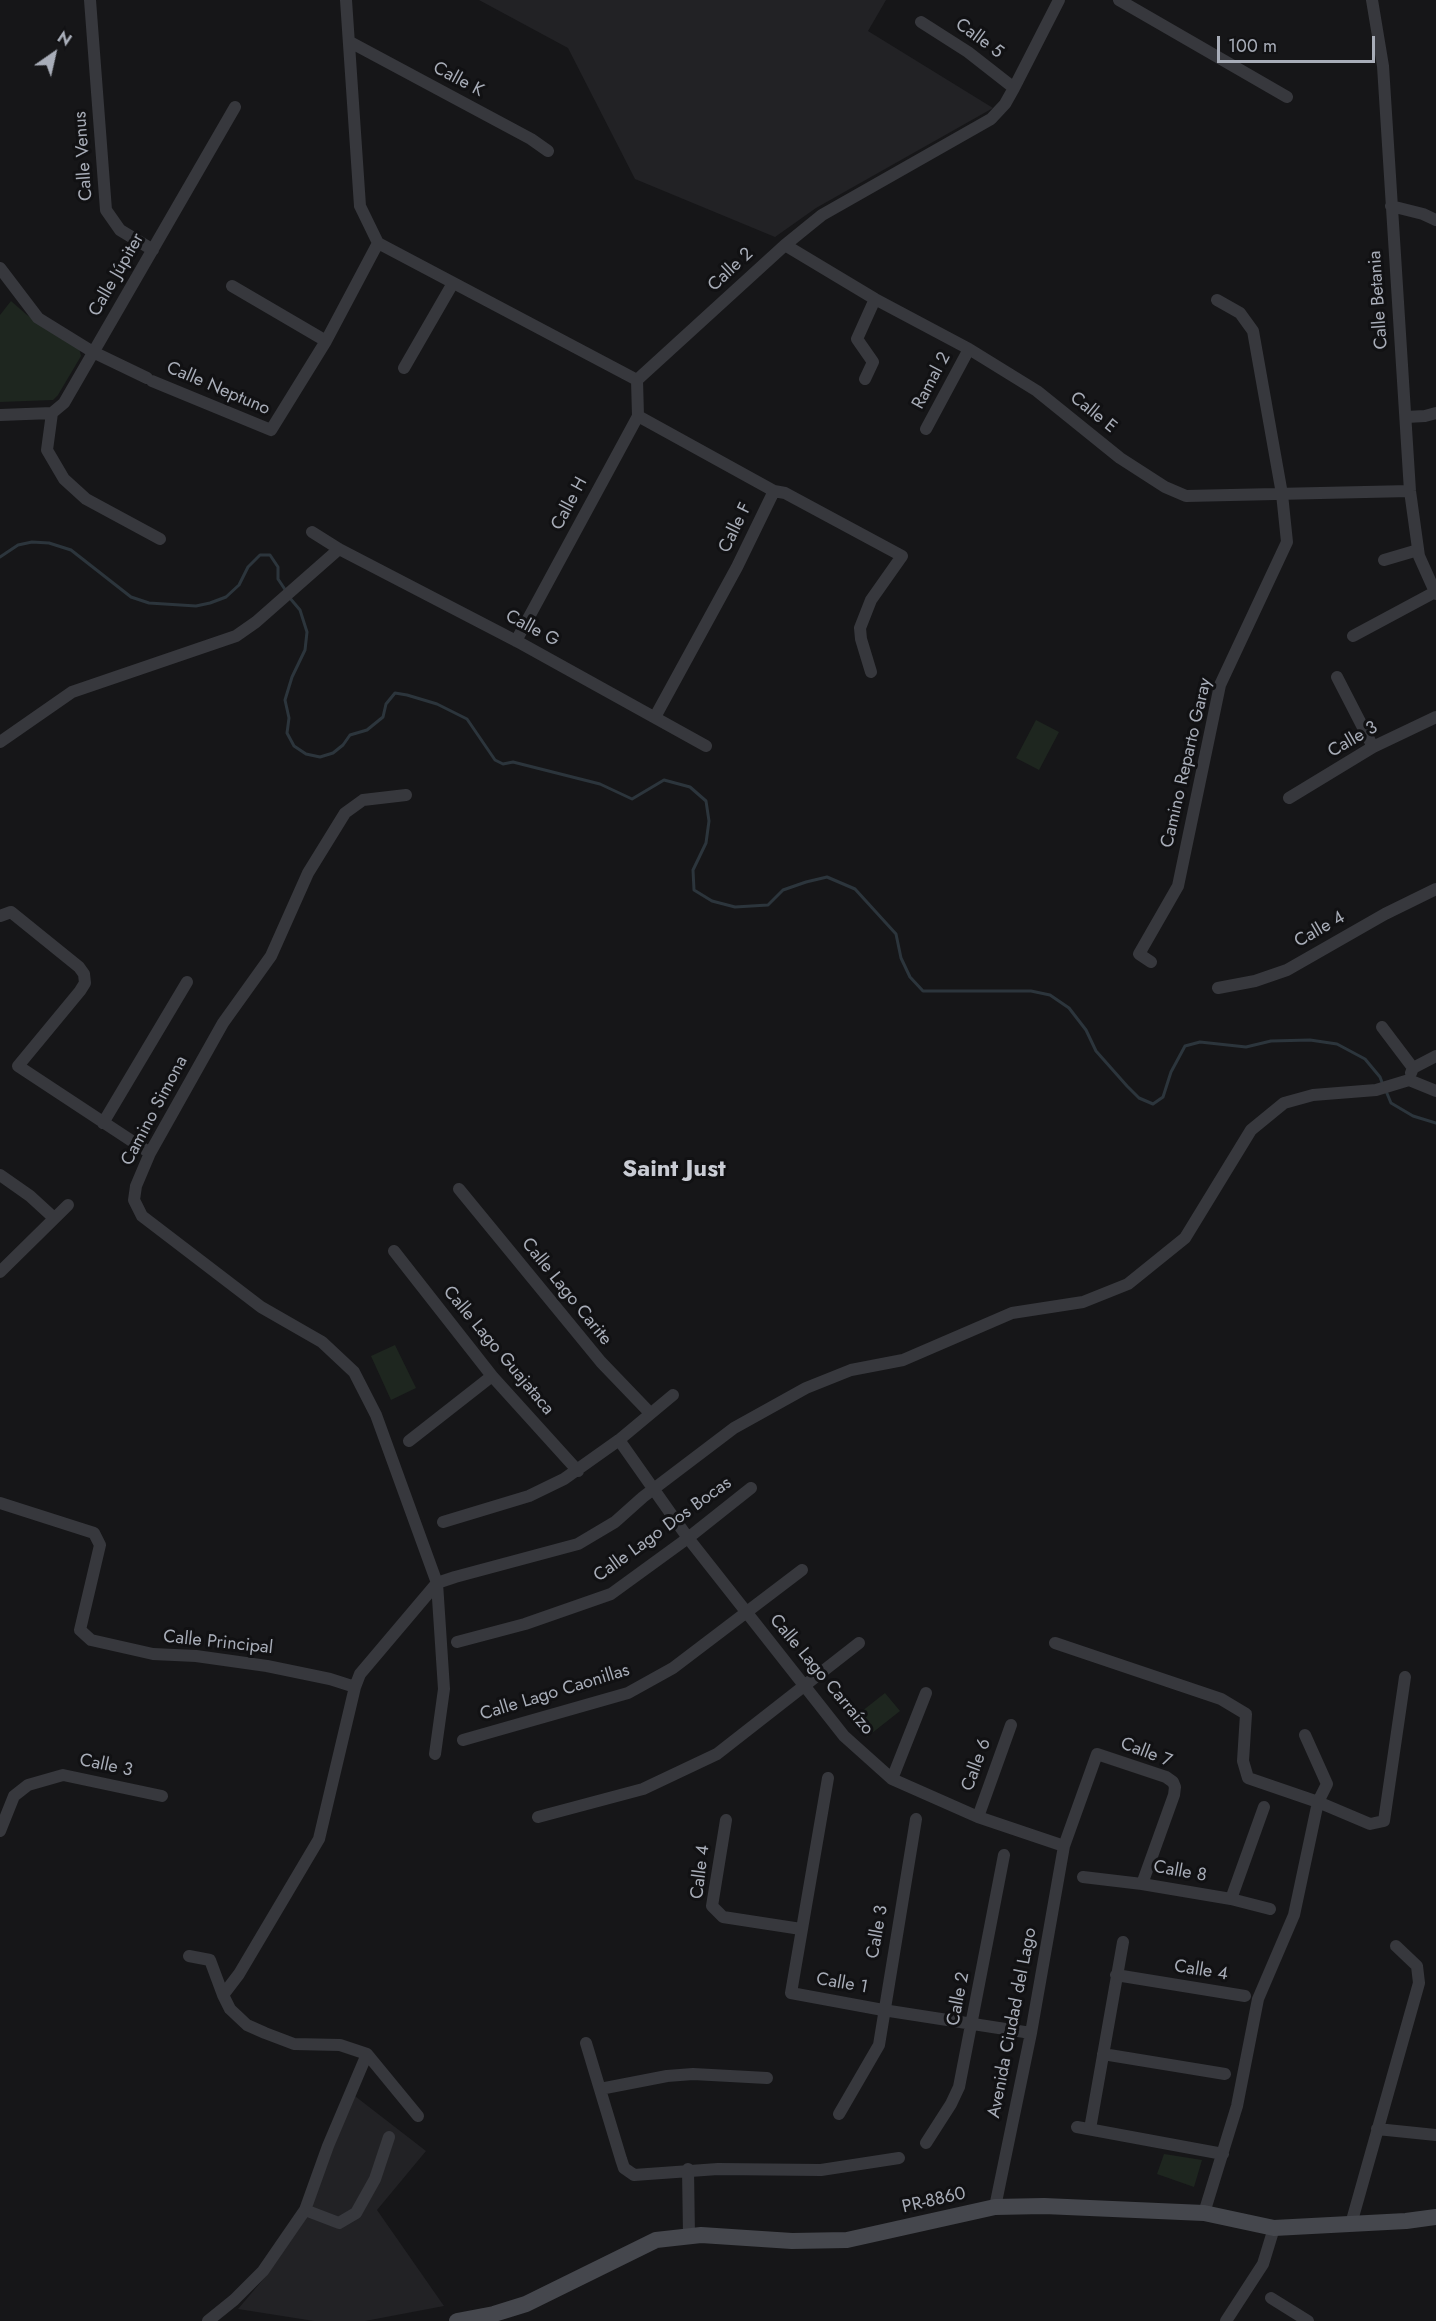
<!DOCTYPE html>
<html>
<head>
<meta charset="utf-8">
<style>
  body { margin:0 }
  #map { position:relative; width:1436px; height:2321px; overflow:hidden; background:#161618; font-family:Jost,sans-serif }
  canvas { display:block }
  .north { position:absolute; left:24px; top:24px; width:60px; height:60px; -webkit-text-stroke:4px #111113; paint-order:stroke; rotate:34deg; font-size:16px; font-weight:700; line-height:24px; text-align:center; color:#a8adb8 }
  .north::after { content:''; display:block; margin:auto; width:21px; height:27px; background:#a8adb8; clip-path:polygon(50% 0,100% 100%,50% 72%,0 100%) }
  .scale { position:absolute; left:1217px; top:36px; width:158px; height:27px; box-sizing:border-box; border:3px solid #a8adb8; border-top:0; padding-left:8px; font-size:18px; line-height:21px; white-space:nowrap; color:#a8adb8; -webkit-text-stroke:4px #111113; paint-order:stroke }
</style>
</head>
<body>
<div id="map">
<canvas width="1436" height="2321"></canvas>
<div class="north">N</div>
<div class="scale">100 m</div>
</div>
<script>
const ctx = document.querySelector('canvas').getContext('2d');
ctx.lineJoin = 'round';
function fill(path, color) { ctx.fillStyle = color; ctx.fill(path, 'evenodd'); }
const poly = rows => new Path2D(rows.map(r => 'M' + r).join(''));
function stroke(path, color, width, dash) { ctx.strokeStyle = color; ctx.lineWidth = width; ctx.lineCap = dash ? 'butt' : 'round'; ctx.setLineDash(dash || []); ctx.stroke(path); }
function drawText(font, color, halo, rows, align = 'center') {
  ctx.font = font + ' Jost,sans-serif'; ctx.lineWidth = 6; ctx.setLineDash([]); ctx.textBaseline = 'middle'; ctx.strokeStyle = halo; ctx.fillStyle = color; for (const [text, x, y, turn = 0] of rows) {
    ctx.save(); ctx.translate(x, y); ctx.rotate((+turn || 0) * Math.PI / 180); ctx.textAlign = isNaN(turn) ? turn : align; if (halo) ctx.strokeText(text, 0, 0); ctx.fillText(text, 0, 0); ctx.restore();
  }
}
const built = poly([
  [479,0,886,0,868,31,993,108,816,208,775,237,635,179,568,48],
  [351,2093,426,2151,377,2210,444,2306,365,2321,314,2321,238,2309,266,2276,306,2218]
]);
const green = poly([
  [11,301,27,315,79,348,81,356,58,395,53,400,0,402,0,315],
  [1036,720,1059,732,1039,770,1016,758],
  [395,1345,416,1388,391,1400,371,1356],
  [885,1693,900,1711,867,1737,852,1719],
  [1164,2154,1202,2160,1194,2187,1157,2174]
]);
const stream = poly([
  [0,557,18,545,32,542,49,543,71,550,131,597,149,603,196,606,210,603,226,597,239,585,248,567,260,555,270,555,278,567,278,579,286,591],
  [289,597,300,610,307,632,305,650,292,677,285,700,289,718,287,733,294,746,306,754,320,757,333,753,343,745,350,735,367,730,383,717,386,704,395,693,407,695,437,704,467,719,495,760,503,764,513,762,600,784,632,799,664,780,690,787,706,801,709,821,706,843,693,870,694,890,712,901,735,907,768,905,783,890,806,882,827,877,855,889,896,934,901,958,910,977,923,991,1031,991,1050,995,1069,1008,1086,1030,1096,1051,1127,1086,1139,1098,1153,1104,1163,1097,1171,1072,1185,1046,1200,1042,1246,1047,1271,1041,1310,1040,1337,1044,1365,1059,1380,1077,1383,1085],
  [1386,1091,1391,1103,1413,1116,1436,1123]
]);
const street = poly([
  [90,0,106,210,120,230,153,250],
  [346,0,360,206,378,243,637,380],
  [1119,0,1287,97],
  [1372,0,1383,66,1410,491,1419,556,1436,594],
  [921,22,968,52,1014,88],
  [350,42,531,139,548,151],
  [1391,206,1423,214,1436,220],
  [785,245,875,299,969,349,1037,391,1120,458,1165,487,1186,496,1410,491],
  [0,268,38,318,93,352,147,378],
  [232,286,326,341],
  [404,368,453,283],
  [865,379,873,362,857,339,875,299],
  [637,380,785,245,822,215,991,119,1005,104,1014,88,1059,0],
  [152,381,271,430,326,341,378,243],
  [52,413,47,450,64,479,86,499,160,539],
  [0,415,52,413,64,403,235,107],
  [638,416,774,491,785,493,902,556,871,600,860,628,861,639,871,672],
  [1406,417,1425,416,1436,413],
  [926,429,969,349],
  [312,532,339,549,522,644,706,746],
  [1384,560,1418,550],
  [1353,636,1435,592],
  [516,641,638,416,637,380],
  [1337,677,1373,747],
  [655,717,737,567,774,491],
  [0,742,72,692,236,636,256,622,339,549],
  [406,795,363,800,345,813,308,873,271,956,223,1023,150,1153,136,1186,134,1200,142,1216,261,1307,322,1342,354,1372,376,1415,437,1583,444,1689,435,1754],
  [1289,798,1373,747,1436,717],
  [0,916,11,912,79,967,84,974,85,983,80,991,18,1066,150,1153],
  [1151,962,1139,954,1178,886,1220,685,1287,542,1282,494,1253,331,1240,313,1217,300],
  [1218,988,1255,981,1287,970,1385,914,1436,889],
  [1382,1027,1413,1068],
  [1411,1073,1413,1068,1436,1056],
  [1409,1080,1436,1091],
  [103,1123,187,982],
  [0,1175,30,1196,54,1218],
  [459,1189,601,1362,650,1413],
  [394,1251,492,1376,578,1471],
  [0,1272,68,1205],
  [619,1440,688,1538,844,1736,892,1779,978,1817,1064,1846],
  [409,1441,492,1376],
  [0,1503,94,1533,100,1545,80,1630,91,1640,153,1654,196,1656,267,1666,330,1679,355,1687],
  [443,1522,529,1496,564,1479,619,1440,673,1395],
  [457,1642,525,1624,611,1594,688,1538,751,1488],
  [1055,1643,1221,1699,1246,1714,1243,1761,1248,1778,1318,1802,1370,1824,1384,1821,1405,1677],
  [463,1740,628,1693,673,1668,802,1570],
  [828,1778,791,1993,883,2010,1031,2033],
  [892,1779,926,1693],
  [538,1817,643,1789,717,1754,859,1643],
  [978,1817,1011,1725],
  [726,1820,712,1906,723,1917,801,1929],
  [0,1831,14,1796,28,1785,63,1775,162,1796],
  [1083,1877,1142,1884,1231,1899,1270,1909],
  [1231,1899,1264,1807],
  [189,1956,210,1960,223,1995],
  [1116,1975,1245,1996],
  [586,2043,621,2159,624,2168,634,2175,718,2169,821,2170,899,2158],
  [367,2054,340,2045,294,2044,265,2033,247,2025,230,2009,223,1995,239,1974,319,1839,355,1687,360,1674,437,1583,455,1577,578,1544,615,1522,643,1497,734,1428,806,1388,851,1370,903,1360,1012,1313,1083,1302,1128,1284,1185,1238,1251,1130,1284,1103,1313,1095,1376,1090,1409,1080],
  [367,2054,418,2116],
  [1103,2054,1225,2074],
  [600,2089,667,2076,693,2074,767,2078],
  [839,2114,879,2045,916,1819],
  [1077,2127,1223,2154],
  [1090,2129,1123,1942],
  [1377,2129,1436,2135],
  [926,2143,951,2104,959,2087,1004,1855],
  [688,2169,689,2236],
  [995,2207,1031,2033,1064,1846,1097,1754,1166,1777,1173,1782,1175,1787,1174,1795,1142,1884],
  [305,2210,339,2223,356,2213,375,2179,389,2137],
  [1204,2213,1237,2106,1258,1999,1294,1915,1318,1802,1327,1784,1305,1735],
  [1351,2224,1419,1983,1417,1966,1396,1946],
  [1271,2298,1308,2321],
  [208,2321,234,2300,263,2271,305,2210,328,2146,367,2054],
  [1226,2321,1263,2264,1274,2228]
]);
const secondary = poly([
  [457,2321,494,2314,526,2304,656,2240,701,2235,792,2241,847,2240,995,2207,1044,2206,1204,2213,1274,2228,1406,2221,1436,2217]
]);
const streetNames = [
  ["Calle 5",979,39,36],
  ["Calle K",458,80,28],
  ["Calle Venus",84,156,-94],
  ["Calle 2",731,270,-43],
  ["Calle Júpiter",117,275,-60],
  ["Calle Betania",1379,300,-94],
  ["Ramal 2",932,381,-62],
  ["Calle Neptuno",218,389,23],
  ["Calle E",1093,413,39],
  ["Calle H",570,504,-62],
  ["Calle F",736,528,-64],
  ["Calle G",532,629,28],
  ["Calle 3",1353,740,-30],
  ["Camino Reparto Garay",1187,763,-77],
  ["Calle 4",1320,930,-30],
  ["Camino Simona",155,1111,-62],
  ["Calle Lago Carite",566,1292,51],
  ["Calle Lago Guajataca",498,1351,50],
  ["Calle Lago Dos Bocas",663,1530,-36],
  ["Calle Principal",218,1643,6],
  ["Calle Lago Carraízo",821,1675,50],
  ["Calle Lago Caonillas",555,1693,-17],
  ["Calle 7",1146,1753,21],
  ["Calle 6",977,1765,-70],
  ["Calle 3",106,1766,12],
  ["Calle 4",701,1872,-83],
  ["Calle 8",1180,1872,10],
  ["Calle 3",878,1932,-80],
  ["Calle 4",1201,1971,9],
  ["Calle 1",842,1984,10],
  ["Calle 2",959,1999,-79],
  ["Avenida Ciudad del Lago",1013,2023,-79],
  ["PR-8860",934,2201,-13]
];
const districtNames = [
  ["Saint Just",674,1170]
];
fill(built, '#222225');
fill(green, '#1e261f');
stroke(stream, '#2c353c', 3);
stroke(street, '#37383d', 12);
stroke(secondary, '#45474d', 16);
drawText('18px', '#a8adb8', '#111113', streetNames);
drawText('bold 24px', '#c9ccd4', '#111113', districtNames);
</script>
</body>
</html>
